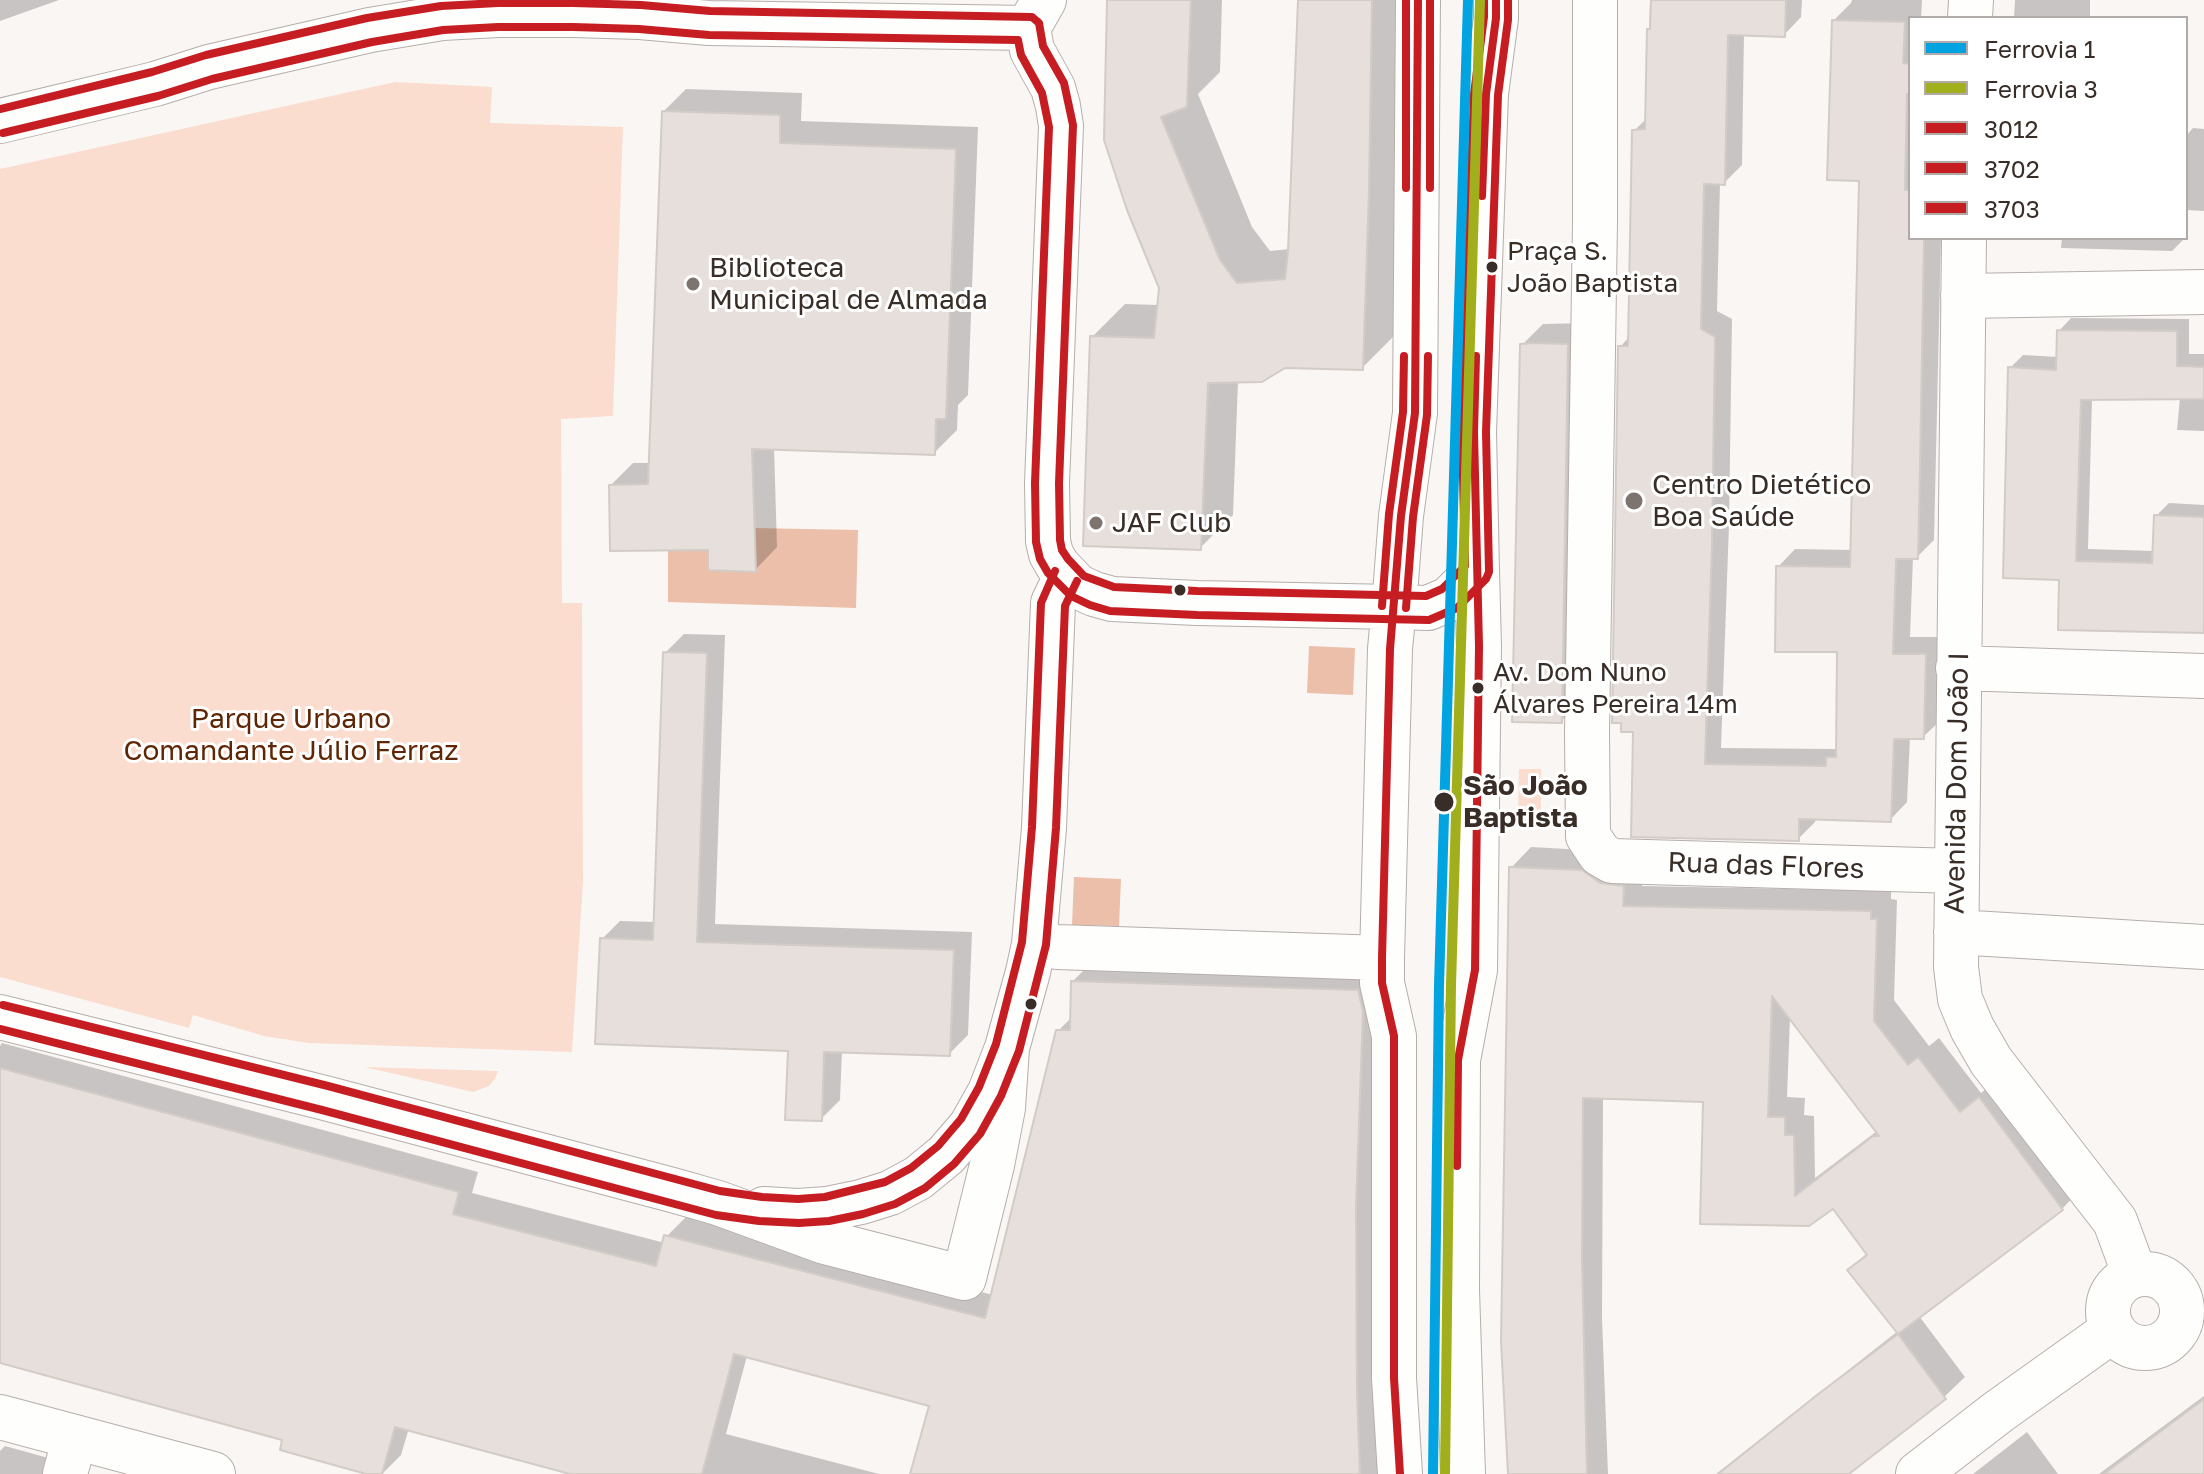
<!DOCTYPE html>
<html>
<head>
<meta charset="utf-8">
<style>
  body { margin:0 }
  #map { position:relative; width:2204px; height:1474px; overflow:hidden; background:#faf6f4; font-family:"Golos Text",sans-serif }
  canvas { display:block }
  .legend { position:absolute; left:1908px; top:16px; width:280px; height:224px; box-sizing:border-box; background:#fff; border:2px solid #b0aba9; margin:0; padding:10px 14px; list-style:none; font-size:24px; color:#392d27 }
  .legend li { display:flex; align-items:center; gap:16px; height:40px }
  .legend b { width:40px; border:2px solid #b0aba9 }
</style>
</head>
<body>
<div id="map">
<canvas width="2204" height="1474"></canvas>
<ul class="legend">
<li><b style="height:10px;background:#01a3e1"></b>Ferrovia 1</li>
<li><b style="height:10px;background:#a2af1c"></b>Ferrovia 3</li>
<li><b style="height:10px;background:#c61d23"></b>3012</li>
<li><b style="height:10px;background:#c61d23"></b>3702</li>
<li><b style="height:10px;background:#c61d23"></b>3703</li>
</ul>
</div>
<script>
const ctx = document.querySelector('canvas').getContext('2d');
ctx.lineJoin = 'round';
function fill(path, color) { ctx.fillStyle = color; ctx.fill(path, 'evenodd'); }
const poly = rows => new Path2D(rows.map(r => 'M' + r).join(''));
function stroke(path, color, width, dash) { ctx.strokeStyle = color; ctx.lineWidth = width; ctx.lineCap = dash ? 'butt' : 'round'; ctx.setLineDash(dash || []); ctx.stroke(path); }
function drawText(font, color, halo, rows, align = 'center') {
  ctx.font = font + ' "Golos Text",sans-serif'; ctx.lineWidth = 6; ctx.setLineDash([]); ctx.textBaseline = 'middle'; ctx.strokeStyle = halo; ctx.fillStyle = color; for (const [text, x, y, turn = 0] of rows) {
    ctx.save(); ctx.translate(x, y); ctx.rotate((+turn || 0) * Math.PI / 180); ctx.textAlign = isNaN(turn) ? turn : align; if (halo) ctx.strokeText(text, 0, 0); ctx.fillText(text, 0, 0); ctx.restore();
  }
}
const green = poly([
  [395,82,492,87,490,123,623,127,613,416,561,419,562,603,582,603,583,881,572,1052,308,1043,264,1036,193,1015,189,1028,0,977,0,169],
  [1519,769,1541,769,1541,822,1518,821],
  [365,1067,498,1071,495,1079,489,1086,473,1092]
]);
const water = poly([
  [755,528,858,530,856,608,668,602,668,551,708,550,709,570,755,572],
  [1309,646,1355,648,1353,695,1307,693],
  [1074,877,1121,879,1119,926,1072,925]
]);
const shadow = poly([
  [0,0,59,0,0,21],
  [1109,0,1222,0,1220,72,1198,94,1252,227,1270,251,1290,249,1300,0,1404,0,1395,335,1362,368,1284,366,1238,381,1233,515,1200,548,1092,337,1125,304,1159,305,1161,287],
  [1650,0,1802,0,1801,17,1784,35,1744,33,1742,165,1724,183,1720,183,1717,311,1732,319,1729,525,1721,748,1836,749,1839,650,1778,567,1795,549,1853,550,1861,179,1834,20,1851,3,1852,0,1922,0,1921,18,1910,18,1910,238,1941,238,1934,540,1917,557,1913,557,1910,637,1942,637,1941,720,1923,737,1910,737,1907,802,1890,820,1816,818,1815,822,1798,839,1635,730,1620,347,1630,336,1634,131,1647,118],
  [2015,0,2090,0,2090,18,2014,18],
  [686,89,802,93,801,121,978,127,968,395,958,405,957,430,934,453,774,447,777,547,755,570,710,548,611,485,633,463,651,463,664,111],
  [2193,128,2204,129,2204,211,2186,210,2186,136],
  [2062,238,2185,238,2172,251,2061,248],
  [2071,318,2189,319,2189,354,2204,354,2204,431,2177,430,2180,397,2092,398,2088,549,2155,551,2156,516,2169,503,2204,505,2204,633,2061,578,2010,368,2023,355,2058,357,2059,331],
  [1589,323,1583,699,1561,721,1522,345,1543,324],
  [684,634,725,635,715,924,972,932,968,1035,949,1054,842,1051,840,1100,821,1119,790,1049,602,939,620,921,656,922,665,653],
  [1531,847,1603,851,1643,866,1642,886,1891,891,1891,899,1897,900,1894,1000,1929,1046,1939,1038,1981,1093,2000,1078,2082,1188,2062,1209,1919,1316,1965,1377,1944,1397,1844,1474,1716,1474,1898,1331,1850,1270,1868,1252,1833,1206,1809,1224,1705,1100,1603,1096,1602,1318,1608,1474,1510,1474,1511,868],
  [1790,1017,1877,1131,1815,1178,1814,1116,1804,1115,1805,1098,1787,1097],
  [1093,961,1378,970,1395,1474,912,1474,932,1405,747,1356,726,1434,879,1474,577,1474,409,1428,401,1455,382,1474,373,1474,285,1438,0,1361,0,1046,2,1043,478,1172,472,1193,665,1243,666,1237,687,1216,993,1295,1058,1031,1072,1017,1073,981],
  [2204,1396,2204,1474,2099,1474],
  [2027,1432,2058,1474,1973,1474],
  [5,1446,52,1459,55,1474,0,1474,0,1451]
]);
const building = poly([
  [1107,0,1191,0,1187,107,1161,117,1220,260,1237,283,1285,279,1288,251,1298,0,1372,0,1369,191,1363,370,1285,368,1262,382,1208,383,1201,550,1083,546,1090,336,1154,338,1159,288,1127,210,1104,140,1107,0],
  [1651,0,1786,0,1785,37,1728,35,1725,185,1704,184,1701,329,1715,337,1712,544,1705,764,1826,766,1826,757,1836,757,1837,652,1775,652,1776,566,1850,567,1859,181,1827,180,1832,20,1905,22,1903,63,1910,64,1910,94,1907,94,1905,190,1910,190,1910,238,1924,238,1920,467,1918,559,1896,559,1893,654,1926,654,1924,739,1894,739,1891,822,1799,819,1799,841,1631,837,1633,732,1621,732,1621,723,1612,723,1618,346,1628,346,1632,130,1645,129,1647,29,1650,29,1651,0],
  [662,111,780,115,780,143,956,149,946,419,936,419,935,455,752,449,756,572,708,570,708,550,610,551,609,485,648,484,662,111],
  [2057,330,2177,331,2177,366,2204,367,2204,399,2081,400,2076,561,2152,563,2154,515,2204,517,2204,633,2058,630,2059,580,2003,578,2008,367,2056,370,2057,330],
  [1535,343,1568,344,1562,723,1512,722,1520,344,1535,343],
  [663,652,707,653,697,942,954,950,950,1056,824,1052,822,1121,785,1120,788,1051,595,1044,600,938,653,940,663,652],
  [1509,867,1582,870,1600,883,1624,886,1623,906,1871,911,1871,919,1877,919,1874,1021,1908,1065,1918,1057,1960,1112,1979,1097,2063,1210,1898,1334,1847,1270,1867,1255,1833,1209,1809,1226,1700,1224,1703,1102,1583,1098,1582,1258,1587,1474,1508,1474,1501,1341,1509,867],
  [1772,996,1879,1136,1873,1136,1795,1196,1794,1135,1785,1135,1785,1117,1768,1117,1772,996],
  [1071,981,1358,990,1363,1011,1356,1207,1357,1393,1360,1474,910,1474,929,1406,734,1354,702,1474,570,1474,395,1427,382,1474,366,1474,280,1450,282,1440,0,1363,0,1068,459,1192,453,1214,656,1266,664,1235,985,1318,1056,1030,1070,1030,1071,981],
  [1898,1334,1946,1399,1867,1460,1849,1474,1718,1474,1817,1395,1898,1334],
  [2204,1399,2204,1474,2104,1474,2145,1443,2204,1399]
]);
const minor = poly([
  [1044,0,1028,28,1032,50,1053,88,1058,106,1061,126,1047,483,1048,541,1051,554,1058,566,1077,586,1094,594,1112,599,1197,603,1394,607,1390,649,1382,958,1382,983,1394,1036,1394,1378,1400,1474],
  [1595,0,1595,222,1587,734,1588,836,1600,854,1612,861,1957,871],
  [1970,18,1971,0],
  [0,121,155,84,209,67,370,30,442,18,498,15,573,15,640,17,709,23,1028,28],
  [1964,238,1956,967,1960,999,1972,1028,1991,1061,2115,1221,2135,1275],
  [1963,296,2204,292],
  [1958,668,2204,676],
  [1956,932,2204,947],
  [1034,944,1057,947,1382,958],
  [0,1017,325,1098,676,1191,718,1203,825,1242,964,1278,992,1165,1003,1108,1007,1048],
  [764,1209,798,1211,827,1209,861,1202,890,1193,918,1178,946,1155,971,1126,990,1092,1007,1048,1028,972,1034,944,1044,828,1053,603,1066,576],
  '2108 1311a37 37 0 1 1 74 0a37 37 0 1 1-74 0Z',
  [0,1417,213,1474],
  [65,1474,75,1437],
  [1463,1474,1457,1290,1458,1060,1475,970,1479,646,1477,571],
  [1918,1474,1998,1412,2113,1330]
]);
const major = poly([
  [1418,0,1415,413,1401,516,1394,607,1428,608,1449,599,1477,571,1474,432,1486,94,1496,18,1496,0]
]);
const bus1 = poly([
  [1482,196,1486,94,1496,18,1496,0],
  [1457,1166,1458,1060,1475,970,1479,646,1474,432,1476,356],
  [1400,1474,1394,1378,1394,1036,1382,983,1382,958,1390,649,1401,516,1415,413,1418,0]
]);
const bus2 = poly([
  [1430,0,1430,188],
  [3,133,158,96,212,79,372,42,443,30,498,27,573,27,639,29,709,35,1018,40,1021,55,1042,93,1049,127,1035,483,1036,542,1040,559,1048,573,1071,596,1090,605,1110,611,1197,615,1429,620,1457,608,1486,579,1489,572,1486,432,1498,95,1508,20,1508,0],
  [1406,608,1413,517,1427,415,1428,356],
  [0,1029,322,1110,716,1215,759,1221,799,1223,829,1221,863,1214,895,1204,925,1188,954,1164,980,1134,1001,1096,1019,1051,1046,945,1056,828,1065,606,1077,581]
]);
const bus3 = poly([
  [1406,0,1406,188],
  [0,109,152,72,206,55,367,18,441,6,498,3,573,3,641,5,710,11,1032,17,1039,23,1043,46,1064,83,1073,125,1059,483,1060,540,1062,550,1068,559,1084,576,1114,587,1197,591,1426,596,1442,589,1465,566,1462,432,1474,94,1484,17,1484,0],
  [1382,606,1389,514,1403,412,1404,356],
  [3,1005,328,1086,720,1191,762,1197,798,1199,825,1197,885,1182,911,1168,938,1146,961,1119,979,1087,996,1044,1022,942,1032,827,1041,603,1055,571]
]);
const rail1 = poly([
  [1433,1474,1439,985,1468,0]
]);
const rail2 = poly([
  [1445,1474,1451,985,1480,0]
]);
const markers = [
  [1492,267,7,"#392d27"],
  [693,284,8,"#7d736f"],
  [1634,501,10,"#7d736f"],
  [1096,523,8,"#7d736f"],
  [1180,590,7,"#392d27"],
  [1478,688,7,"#392d27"],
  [1444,802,11,"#392d27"],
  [1031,1004,7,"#392d27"]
];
const busNames = [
  ["Praça S.",1507,252],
  ["João Baptista",1507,284],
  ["Av. Dom Nuno",1493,673],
  ["Álvares Pereira 14m",1493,705]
];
const poiNames = [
  ["Biblioteca",709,268],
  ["Municipal de Almada",709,300],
  ["Centro Dietético",1652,485],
  ["Boa Saúde",1652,517],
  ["JAF Club",1112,523]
];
const parkNames = [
  ["Parque Urbano",291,719],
  ["Comandante Júlio Ferraz",291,751]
];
const streetNames = [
  ["Avenida Dom João I",1957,783,-89],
  ["Rua das Flores",1766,866,2]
];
const stopNames = [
  ["São João",1463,786],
  ["Baptista",1463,818]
];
fill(green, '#fbddcf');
fill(water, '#ebbfa9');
fill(shadow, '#0003');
fill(building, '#e6dfdb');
stroke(building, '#d2cbc6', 2);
stroke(minor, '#b6aeab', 46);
stroke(major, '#b6aeab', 46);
stroke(minor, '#fefefd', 44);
stroke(major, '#fefefd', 44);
stroke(bus1, '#c61d23', 8);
stroke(bus2, '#c61d23', 8);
stroke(bus3, '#c61d23', 8);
stroke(rail1, '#01a3e1', 10);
stroke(rail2, '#a2af1c', 10);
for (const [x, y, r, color] of markers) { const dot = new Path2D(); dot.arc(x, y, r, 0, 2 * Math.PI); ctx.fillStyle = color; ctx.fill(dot); stroke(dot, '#fff', 3); }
drawText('26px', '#392d27', '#fff', busNames, 'left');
drawText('28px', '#392d27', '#fff', poiNames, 'left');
drawText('28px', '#5e2604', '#fff', parkNames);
drawText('28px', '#392d27', '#fff', streetNames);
drawText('bold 28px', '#392d27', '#fff', stopNames, 'left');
</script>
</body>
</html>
